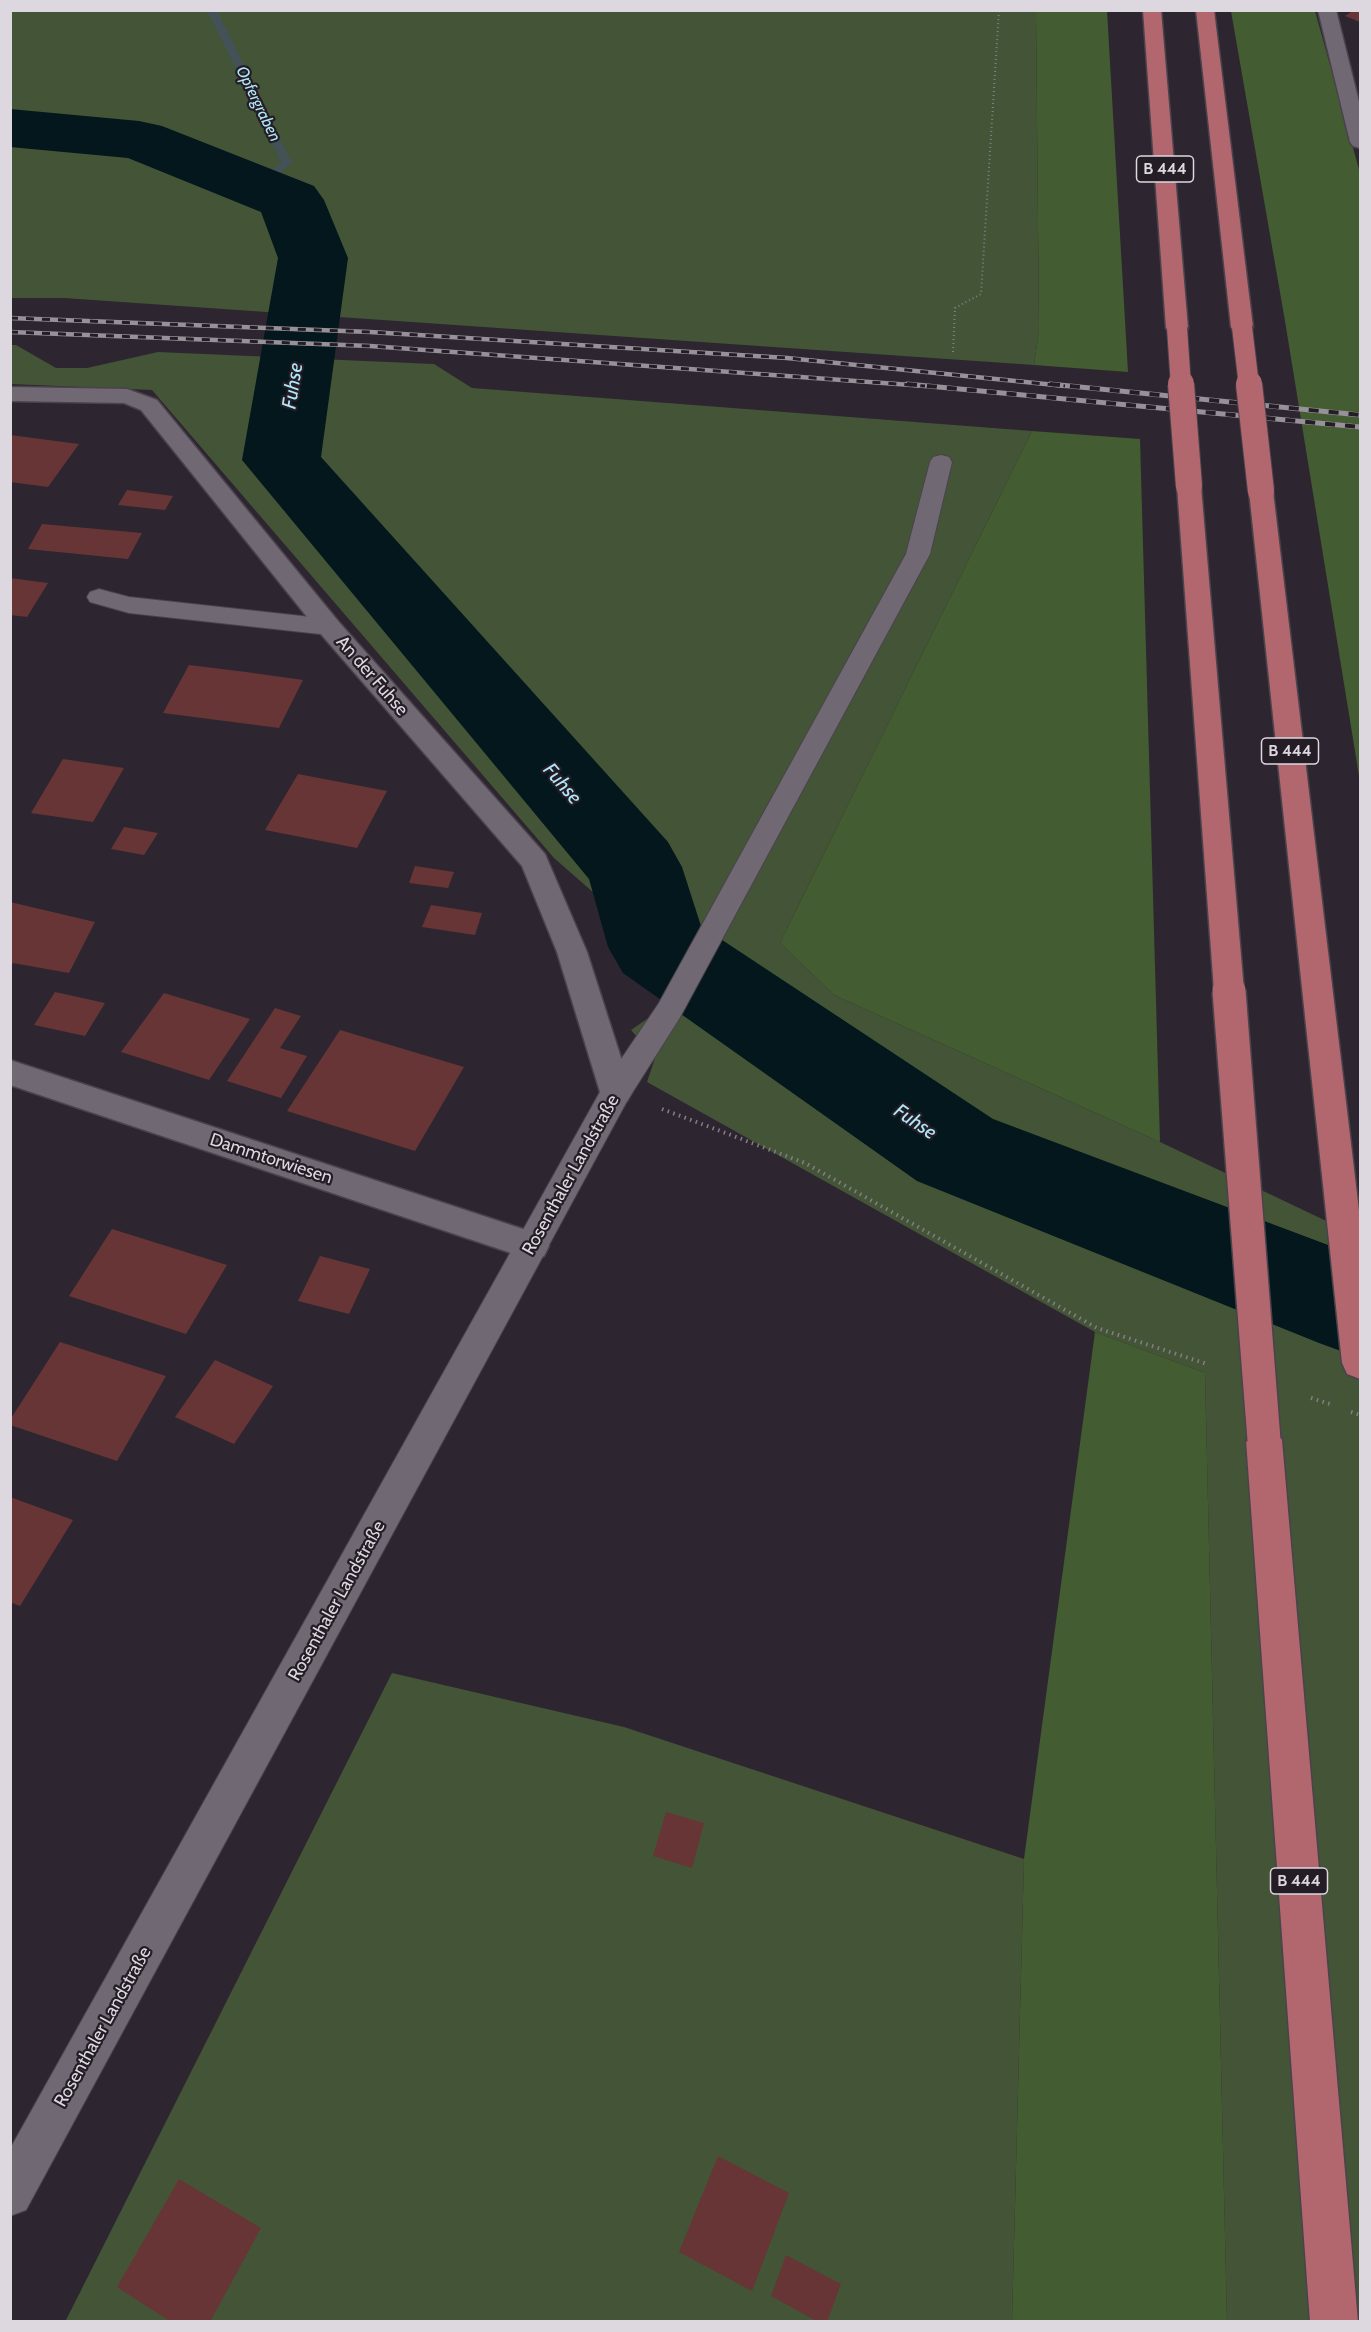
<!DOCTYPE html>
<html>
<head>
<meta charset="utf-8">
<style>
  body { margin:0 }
  #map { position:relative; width:1371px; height:2332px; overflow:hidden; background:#2d2630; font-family:Cabin,sans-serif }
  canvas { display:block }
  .frame { position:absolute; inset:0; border:12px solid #ddd8df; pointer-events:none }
</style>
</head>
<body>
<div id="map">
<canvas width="1371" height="2332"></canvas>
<div class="frame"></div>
</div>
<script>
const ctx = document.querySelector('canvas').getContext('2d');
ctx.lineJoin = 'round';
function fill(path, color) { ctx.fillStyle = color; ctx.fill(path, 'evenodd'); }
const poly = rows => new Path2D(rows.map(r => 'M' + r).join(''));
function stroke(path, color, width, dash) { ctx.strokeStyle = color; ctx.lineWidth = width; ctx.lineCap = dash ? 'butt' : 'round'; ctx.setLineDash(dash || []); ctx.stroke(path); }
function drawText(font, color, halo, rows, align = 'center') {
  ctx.font = font + ' Cabin,sans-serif'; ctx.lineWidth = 4.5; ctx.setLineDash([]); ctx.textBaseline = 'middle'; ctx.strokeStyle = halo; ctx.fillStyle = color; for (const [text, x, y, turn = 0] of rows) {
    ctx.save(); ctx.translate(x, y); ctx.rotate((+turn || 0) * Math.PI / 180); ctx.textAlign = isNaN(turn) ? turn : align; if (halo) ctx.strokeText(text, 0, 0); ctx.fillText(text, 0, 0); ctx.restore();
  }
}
const green = poly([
  [10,11,1036,11,1039,330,1034,365,64,298,11,298],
  [11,345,16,345,56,368,87,368,158,352,434,364,472,388,1032,431,780,943,834,995,1160,1142,1360,1237,1360,2321,1227,2321,1205,1373,1095,1332,647,1082,655,1058,631,1030,698,984,554,858,152,390,11,384],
  [392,1673,624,1727,1024,1859,1012,2321,65,2322]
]);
const forest = poly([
  [1036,11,1107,11,1128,372,1034,365,1039,330],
  [1231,11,1315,11,1360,173,1360,782,1285,321],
  [1032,431,1140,439,1160,1142,834,995,780,943],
  [1095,1332,1205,1373,1227,2321,1012,2321,1024,1859]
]);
const stream = poly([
  [207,10,217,10,292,163,261,189,253,189,252,187,281,162,207,10]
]);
const river = poly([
  [10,109,139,121,162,126,314,186,324,200,348,258,321,457,668,842,682,867,701,926,993,1119,1360,1257,1360,1358,1319,1343,917,1181,623,973,608,947,589,879,242,460,278,258,261,212,128,158,10,147,10,109]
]);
const building = poly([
  [1354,10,1360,10,1360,22,1345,16],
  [10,435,79,444,48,487,10,482],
  [127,490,173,496,165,510,118,505],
  [42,524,142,533,128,559,28,549],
  [10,578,48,583,27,617,10,615],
  [189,665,246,672,303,680,279,728,163,713],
  [63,759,124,768,93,822,31,813],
  [298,774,387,791,357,848,265,830],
  [124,827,158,833,144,855,111,849],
  [415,866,454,872,448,888,409,883],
  [10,902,95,922,69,973,13,963,10,967],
  [431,905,482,913,475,935,422,927],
  [55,992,105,1003,85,1036,34,1025],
  [164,993,250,1019,209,1080,121,1052],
  [275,1008,301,1016,280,1048,307,1056,281,1098,227,1081],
  [340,1030,464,1067,415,1151,287,1111],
  [112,1229,227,1265,186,1334,69,1296],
  [320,1256,370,1269,349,1314,298,1301],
  [60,1342,166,1376,117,1461,10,1425,10,1420],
  [215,1360,273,1386,234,1444,175,1417],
  [10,1497,73,1520,20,1606,10,1602],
  [666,1812,704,1823,692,1868,653,1856],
  [718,2156,789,2193,752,2291,679,2252],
  [179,2179,261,2228,210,2322,171,2322,117,2287],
  [786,2255,841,2284,827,2322,818,2322,771,2296]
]);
const pathFar1 = poly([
  [953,352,955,308,981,294,999,10]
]);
const path = poly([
  [662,1109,805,1163,1097,1328,1207,1364],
  [1311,1398,1333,1405],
  [1351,1412,1360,1415]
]);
const service = poly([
  [941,455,949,457,952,462,930,554,679,1019,627,1101,26,2210,10,2216,10,2149,605,1083,659,1003,906,554,930,462,933,457,941,455],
  [99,589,129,597,329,619,338,621,341,627,338,633,329,635,129,613,90,602,87,597,90,592,99,589]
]);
const minor = poly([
  [1318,10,1336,10,1360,106,1360,148,1353,146,1350,142,1318,10],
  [10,387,127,389,157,400,338,621,545,854,587,952,632,1092,627,1101,616,1105,605,1101,600,1092,557,952,522,866,320,633,141,410,124,403,10,401,10,387],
  [10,1060,532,1232,544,1236,549,1246,544,1256,532,1260,10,1085,10,1060]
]);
const trunk = poly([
  [1143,10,1161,10,1188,328,1185,333,1177,335,1169,333,1166,328,1143,10],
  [1196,10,1214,10,1253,327,1250,332,1242,334,1234,332,1231,327,1196,10],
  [1189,479,1198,481,1201,486,1244,991,1240,999,1229,1003,1218,999,1214,991,1177,486,1180,481,1189,479],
  [1261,484,1270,486,1273,491,1360,1219,1360,1379,1347,1374,1342,1363,1249,491,1252,486,1261,484],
  [1264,1423,1277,1428,1282,1440,1358,2322,1310,2322,1246,1440,1251,1428,1264,1423]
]);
const railFar1 = poly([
  [10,318,370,332,787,358,1065,386],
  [10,332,370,346,925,386]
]);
const rail = poly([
  [907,384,1360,427],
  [1050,384,1360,415]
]);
const trunkBridgeFar2 = poly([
  [1242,327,1249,386],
  [1177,328,1181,386]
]);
const trunkBridgeFar1 = poly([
  [1181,384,1189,486],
  [1249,384,1261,491]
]);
const trunkBridge = poly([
  [1229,991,1264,1440]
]);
const farWaternames = [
  ["Opfergraben",258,104,64]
];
const shields = [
  [1165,169,57],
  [1290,751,57],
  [1299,1881,57]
];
const shieldNames = [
  ["B 444",1165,169],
  ["B 444",1290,751],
  ["B 444",1299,1881]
];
const streetNames = [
  ["An der Fuhse",372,676,49],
  ["Dammtorwiesen",271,1159,18],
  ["Rosenthaler Landstraße",571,1175,-61],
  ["Rosenthaler Landstraße",337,1601,-61],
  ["Rosenthaler Landstraße",103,2027,-61]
];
const waterNames = [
  ["Fuhse",293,386,-81],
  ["Fuhse",562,784,49],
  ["Fuhse",915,1122,34]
];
fill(green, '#435536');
fill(forest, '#435c31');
fill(stream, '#445156');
fill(river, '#03171c');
fill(building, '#673535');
stroke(service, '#4a434c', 2);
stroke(minor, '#4a434c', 3);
stroke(trunk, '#4a434c', 3);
stroke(pathFar1, '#847e86', 2, [1, 3]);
stroke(path, '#847e86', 4, [1.5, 4.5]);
fill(service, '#706873');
fill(minor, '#706873');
fill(trunk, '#b2666e');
stroke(railFar1, '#979199', 4.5);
stroke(rail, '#979199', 5);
stroke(railFar1, '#241d26', 3, [8]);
stroke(rail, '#241d26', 4, [10]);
stroke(trunkBridgeFar2, '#4a434c', 22, []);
stroke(trunkBridgeFar1, '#4a434c', 28, []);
stroke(trunkBridge, '#4a434c', 36, []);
stroke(trunkBridgeFar2, '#b2666e', 20);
stroke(trunkBridgeFar1, '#b2666e', 26);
stroke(trunkBridge, '#b2666e', 33);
drawText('italic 16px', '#b0e8f9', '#241d26', farWaternames);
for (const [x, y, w] of shields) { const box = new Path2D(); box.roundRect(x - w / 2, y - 13, w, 26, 4.5); ctx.fillStyle = '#241d26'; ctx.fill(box); stroke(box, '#ddd8df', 1.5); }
drawText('bold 16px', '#ddd8df', null, shieldNames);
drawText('18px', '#ddd8df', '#241d26', streetNames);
drawText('italic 20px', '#b0e8f9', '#241d26', waterNames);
</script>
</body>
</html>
